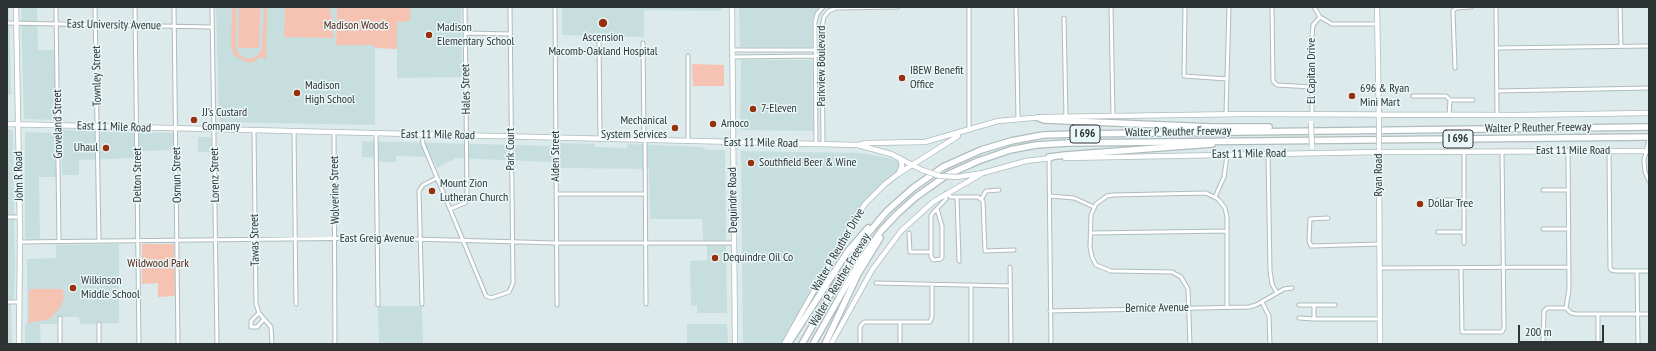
<!DOCTYPE html>
<html>
<head>
<meta charset="utf-8">
<style>
  body { margin:0 }
  #map { position:relative; width:1656px; height:351px; overflow:hidden; background:#dceaeb; font-family:"PT Sans Narrow",sans-serif }
  canvas { display:block }
  .frame { position:absolute; inset:0; border:8px solid #2e3333; pointer-events:none }
  .scale { position:absolute; left:1518px; top:325px; width:86px; height:18px; box-sizing:border-box; border:2px solid #2e3333; border-top:0; padding-left:5px; font-size:12px; line-height:14px; white-space:nowrap; color:#2e3333; -webkit-text-stroke:3px #eaf7f9; paint-order:stroke }
</style>
</head>
<body>
<div id="map">
<canvas width="1656" height="351"></canvas>
<div class="frame"></div>
<div class="scale">200 m</div>
</div>
<script>
const ctx = document.querySelector('canvas').getContext('2d');
ctx.lineJoin = 'round';
function fill(path, color) { ctx.fillStyle = color; ctx.fill(path, 'evenodd'); }
const poly = rows => new Path2D(rows.map(r => 'M' + r).join(''));
function stroke(path, color, width, dash) { ctx.strokeStyle = color; ctx.lineWidth = width; ctx.lineCap = dash ? 'butt' : 'round'; ctx.setLineDash(dash || []); ctx.stroke(path); }
function drawText(font, color, halo, rows, align = 'center') {
  ctx.font = font + ' "PT Sans Narrow",sans-serif'; ctx.lineWidth = 3; ctx.setLineDash([]); ctx.textBaseline = 'middle'; ctx.strokeStyle = halo; ctx.fillStyle = color; for (const [text, x, y, turn = 0] of rows) {
    ctx.save(); ctx.translate(x, y); ctx.rotate((+turn || 0) * Math.PI / 180); ctx.textAlign = isNaN(turn) ? turn : align; if (halo) ctx.strokeText(text, 0, 0); ctx.fillText(text, 0, 0); ctx.restore();
  }
}
const built = poly([
  [7,7,9,7,11,95,7,95],
  [21,7,37,7,38,50,55,50,55,120,24,119],
  [216,7,337,7,336,45,375,45,375,125,219,122],
  [410,7,461,7,462,77,397,78,397,22,410,21],
  [562,7,722,7,722,11,644,10,644,37,562,35],
  [739,7,819,7,812,20,812,47,740,47],
  [741,60,812,60,813,131,740,130],
  [7,129,12,130,13,134,15,269,14,299,11,299,12,344,7,344],
  [62,130,174,133,174,150,141,151,135,158,79,160,79,175,62,175],
  [25,132,55,133,56,177,39,177,40,239,27,239,25,237],
  [198,137,211,137,211,152,198,152],
  [362,141,552,146,552,162,454,158,453,160,437,168,432,157,396,156,396,162,380,162,370,157,362,157],
  [560,143,595,144,595,147,627,148,628,144,702,147,707,150,725,150,727,313,697,313,697,306,691,306,690,261,707,260,707,247,703,240,702,219,650,219,649,169,560,168],
  [741,151,862,153,892,159,900,162,898,172,873,193,853,218,782,344,743,344],
  [119,244,119,323,80,324,79,317,57,317,57,324,40,324,41,344,25,344,25,324,27,324,27,259,56,258,56,245],
  [380,306,422,306,423,344,379,344,378,308],
  [687,324,727,324,728,344,687,344]
]);
const green = poly([
  [232,7,236,7,236,49,240,56,249,59,257,56,262,49,264,7,267,7,266,59,263,59,262,56,254,62,246,62,234,55,231,45],
  [239,7,260,7,259,48,238,48],
  [285,7,329,7,333,22,333,38,286,37,284,36],
  [337,7,410,7,410,21,397,22,397,49,375,48,374,45,336,45],
  [692,64,724,65,724,86,693,86],
  [142,244,174,244,175,296,158,297,158,283,142,284],
  [31,289,63,289,64,298,60,308,49,319,29,323,29,291]
]);
const street = poly([
  [56,7,59,242],
  [95,7,99,241],
  [135,7,139,344],
  [174,7,178,344],
  [212,7,217,344],
  [555,7,557,305],
  [1016,7,1018,119],
  [1111,7,1113,116],
  [1185,7,1184,76,1227,79],
  [1272,7,1273,81,1277,85,1312,87],
  [1314,7,1320,17,1332,24,1377,24],
  [1496,7,1497,115],
  [1620,7,1621,46],
  [1064,18,1066,117],
  [7,23,212,27],
  [466,33,510,34],
  [599,39,600,139],
  [643,43,644,140],
  [1496,48,1649,46],
  [732,50,815,50],
  [688,56,688,141],
  [732,57,815,56,822,54],
  [1455,68,1453,11,1456,8,1471,7],
  [1497,91,1649,88],
  [1413,96,1446,96,1450,100,1473,100],
  [1226,114,1229,7],
  [1312,115,1312,36,1313,25,1320,17],
  [1449,115,1450,100],
  [969,130,969,7],
  [254,131,256,304,259,313,271,327,272,344],
  [294,132,296,304],
  [334,133,335,344],
  [376,134,378,305],
  [422,135,423,144,486,296,491,298,509,292,513,283,510,7],
  [1649,139,1644,160,1645,172,1649,181],
  [645,140,646,304],
  [816,144,815,22,817,14,823,7],
  [823,144,822,28,824,17,829,11,836,8,898,7],
  [1464,151,1464,243],
  [1609,151,1610,268,1611,270,1616,271,1649,271],
  [1268,154,1270,271,1272,284,1277,293],
  [1049,158,1051,344],
  [1543,190,1568,190],
  [556,194,645,194],
  [1050,196,1074,198,1094,207],
  [957,197,959,261],
  [1215,197,1224,177,1227,155],
  [982,198,986,191,999,190],
  [1438,200,1464,200],
  [450,209,465,203,467,197,465,7],
  [937,209,942,226,942,257,941,259,933,260,931,256,931,216,932,214,946,199,946,193,951,197,978,197,983,201,985,251,1014,250],
  [7,217,20,217],
  [1328,218,1310,219,1309,241,1311,246,1379,244],
  [1543,229,1569,229],
  [1438,232,1464,232],
  [909,233,910,252,931,252],
  [1091,233,1227,231],
  [19,242,377,238,556,243,734,243],
  [1010,267,1011,344],
  [1379,268,1569,267],
  [1461,268,1462,332,1502,332,1504,328,1502,151],
  [1637,272,1638,344],
  [876,283,1010,286],
  [971,285,971,344],
  [7,302,19,302],
  [1262,302,1269,316,1270,344],
  [422,304,419,191,423,185,437,178],
  [1299,305,1335,305],
  [1314,305,1314,319,1380,319],
  [1566,308,1569,289,1568,151],
  [1050,311,1249,307,1256,305,1284,289,1292,288],
  [259,313,251,321,251,327,257,327,264,319],
  [60,318,60,344],
  [1299,318,1314,319],
  [900,322,900,344],
  [99,324,99,344],
  [860,344,860,327,864,322,930,322,932,317,932,284],
  [1190,344,1188,289,1181,277,1172,272,1111,271,1096,265,1092,257,1090,247,1091,215,1096,204,1107,196,1113,195,1206,193,1218,199,1225,208,1227,217,1227,307],
  [1543,344,1544,311,1547,308,1566,308,1571,313,1576,314,1649,314],
  [1598,344,1598,315]
]);
const secondary = poly([
  [16,7,20,231,19,344],
  [732,7,735,344],
  [1377,7,1379,123],
  [7,124,858,145,866,143,925,142,998,121,1044,117,1246,114,1516,115,1649,113],
  [858,145,891,154,922,170],
  [1379,150,1380,344],
  [1065,158,1379,152,1649,151],
  [899,173,902,166,900,158],
  [957,177,983,173,1026,161,1051,158],
  [784,344,850,227,865,204,885,184,898,174,958,136],
  [831,344,872,270,901,231,933,202,981,174]
]);
const highway = poly([
  [1039,118,1044,120,1213,127,1269,127],
  [1049,157,1065,155,1212,144],
  [788,344,848,251,868,228],
  [802,344,859,244,887,211,913,188,943,167,981,150,1011,141,1043,135,1075,134,1649,127],
  [813,344,860,261,881,231,897,214,916,197,947,175,978,161,1010,150,1036,145,1068,143,1649,137],
  [825,344,858,274,880,238]
]);
const secondaryBridge = poly([
  [1311,123,1312,147],
  [1379,123,1379,146],
  [922,170,940,176,957,177]
]);
const markers = [
  [603,23,5,"#97300c"],
  [429,35,4,"#97300c"],
  [902,78,4,"#97300c"],
  [297,93,4,"#97300c"],
  [1352,96,4,"#97300c"],
  [753,109,4,"#97300c"],
  [194,120,4,"#97300c"],
  [713,124,4,"#97300c"],
  [675,128,4,"#97300c"],
  [106,148,4,"#97300c"],
  [751,163,4,"#97300c"],
  [432,191,4,"#97300c"],
  [1420,204,4,"#97300c"],
  [715,258,4,"#97300c"],
  [73,288,4,"#97300c"]
];
const shields = [
  [1085,134,30],
  [1458,139,30]
];
const shieldNames = [
  ["I 696",1085,134],
  ["I 696",1458,139]
];
const streetNames = [
  ["East University Avenue",114,25,1],
  ["Parkview Boulevard",822,66,-90],
  ["El Capitan Drive",1312,71,-90],
  ["Townley Street",97,76,-91],
  ["Hales Street",466,89,-91],
  ["Groveland Street",58,124,-91],
  ["East 11 Mile Road",114,127,2],
  ["Walter P Reuther Freeway",1538,128,-1],
  ["Walter P Reuther Freeway",1178,132,-1],
  ["East 11 Mile Road",438,135,1],
  ["East 11 Mile Road",761,143,1],
  ["Park Court",511,149,-90],
  ["East 11 Mile Road",1573,151],
  ["East 11 Mile Road",1249,154,-1],
  ["Alden Street",556,156,-90],
  ["Delton Street",138,175,-90],
  ["Osmun Street",177,175,-91],
  ["Lorenz Street",215,175,-91],
  ["Ryan Road",1379,175,-90],
  ["John R Road",19,176,-91],
  ["Wolverine Street",335,190,-91],
  ["Dequindre Road",733,200,-91],
  ["East Greig Avenue",377,239],
  ["Tawas Street",255,240,-91],
  ["Walter P Reuther Drive",838,250,-60],
  ["Walter P Reuther Freeway",840,280,-59],
  ["Bernice Avenue",1157,308,-1]
];
const parkNames = [
  ["Madison Woods",356,26],
  ["Wildwood Park",158,264]
];
const poiNames = [
  ["Madison",437,28],
  ["Elementary School",437,42],
  ["Ascension",603,38,"center"],
  ["Macomb-Oakland Hospital",603,52,"center"],
  ["IBEW Benefit",910,71],
  ["Office",910,85],
  ["Madison",305,86],
  ["High School",305,100],
  ["696 & Ryan",1360,89],
  ["Mini Mart",1360,103],
  ["7-Eleven",761,109],
  ["JJ's Custard",202,113],
  ["Company",202,127],
  ["Mechanical",667,121,"right"],
  ["System Services",667,135,"right"],
  ["Amoco",721,124],
  ["Uhaul",98,148,"right"],
  ["Southfield Beer & Wine",759,163],
  ["Mount Zion",440,184],
  ["Lutheran Church",440,198],
  ["Dollar Tree",1428,204],
  ["Dequindre Oil Co",723,258],
  ["Wilkinson",81,281],
  ["Middle School",81,295]
];
fill(built, '#c7dedf');
fill(green, '#f6c2b2');
stroke(street, '#afbcbd', 5);
stroke(secondary, '#afbcbd', 6);
stroke(highway, '#afbcbd', 8);
stroke(street, '#fff', 3);
stroke(secondary, '#fff', 4.5);
stroke(highway, '#fff', 5.5);
stroke(secondaryBridge, '#afbcbd', 6, []);
stroke(secondaryBridge, '#fff', 4.5);
for (const [x, y, r, color] of markers) { const dot = new Path2D(); dot.arc(x, y, r, 0, 2 * Math.PI); ctx.fillStyle = color; ctx.fill(dot); stroke(dot, '#eaf7f9', 1.5); }
for (const [x, y, w] of shields) { const box = new Path2D(); box.roundRect(x - w / 2, y - 9, w, 18, 3); ctx.fillStyle = '#eaf7f9'; ctx.fill(box); stroke(box, '#2e3333', 1); }
drawText('bold 11px', '#2e3333', null, shieldNames);
drawText('12px', '#2e3333', '#eaf7f9', streetNames);
drawText('12px', '#4f1b0b', '#eaf7f9', parkNames);
drawText('12px', '#2e3333', '#eaf7f9', poiNames, 'left');
</script>
</body>
</html>
